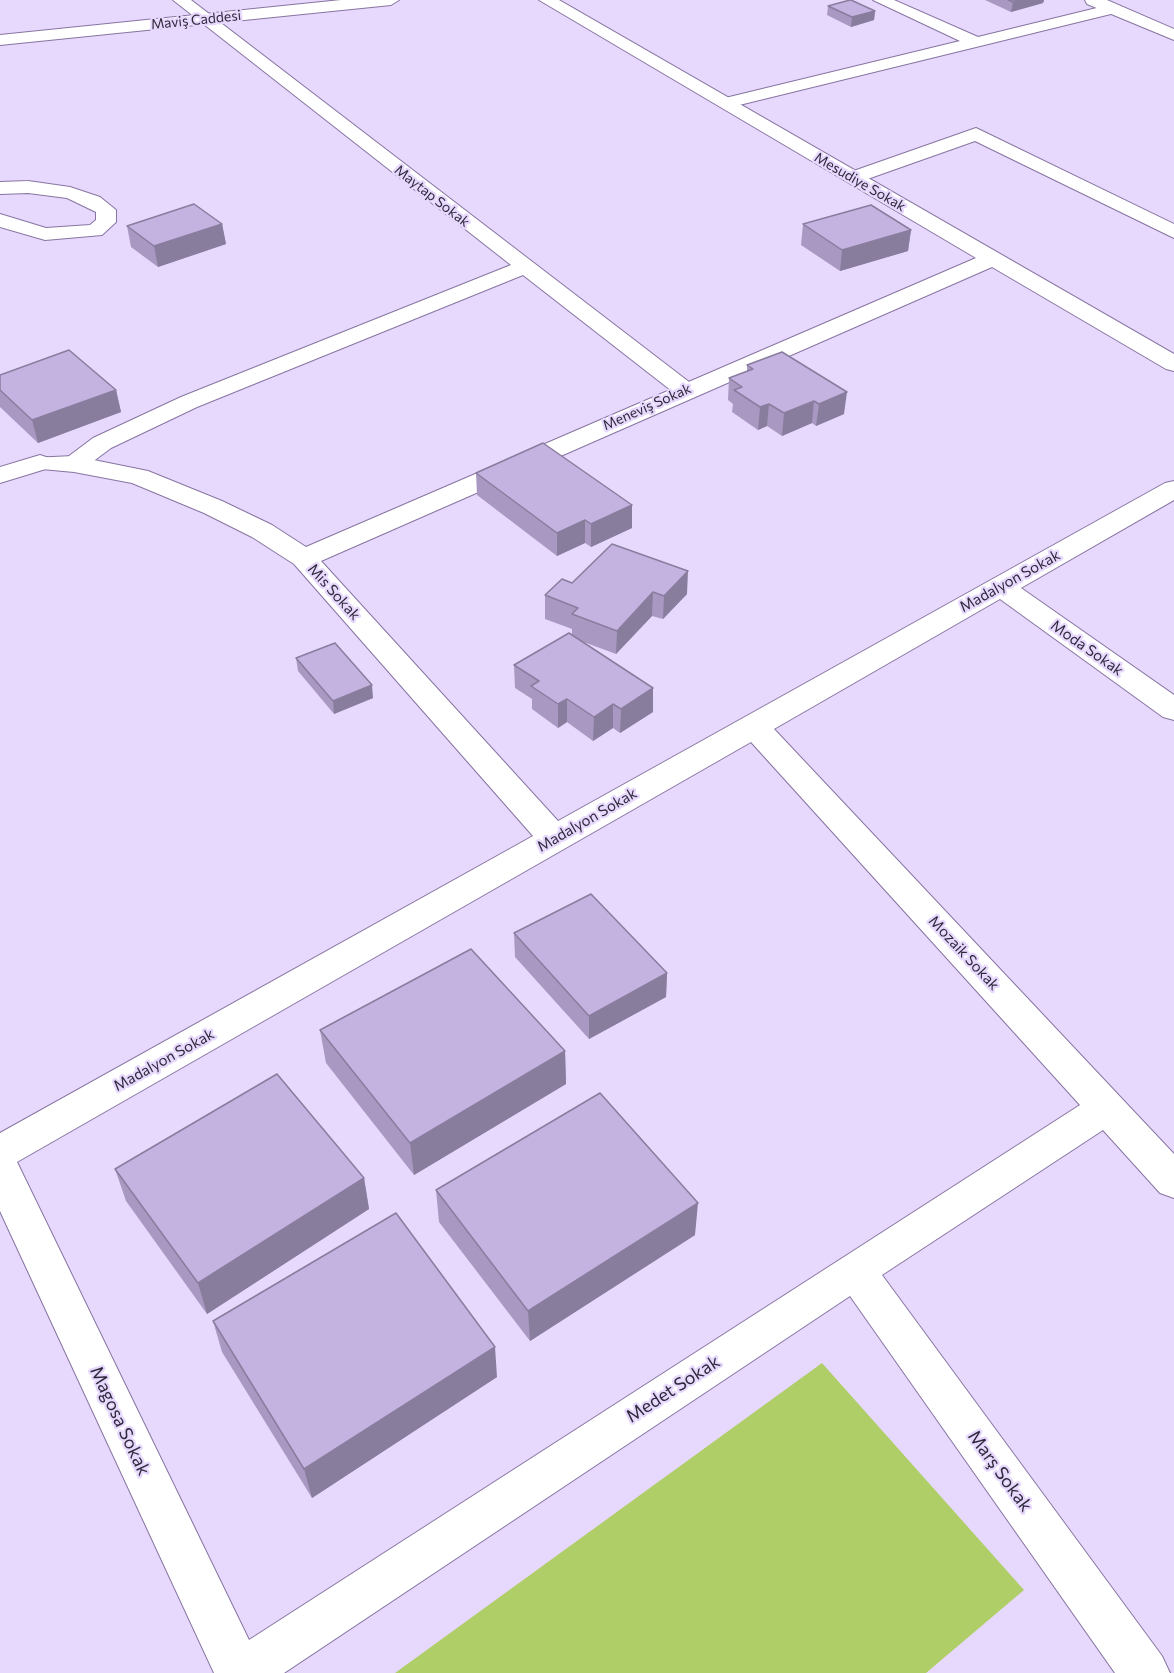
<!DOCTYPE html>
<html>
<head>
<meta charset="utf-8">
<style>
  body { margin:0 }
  canvas { display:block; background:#e7d8fe }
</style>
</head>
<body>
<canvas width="1174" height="1673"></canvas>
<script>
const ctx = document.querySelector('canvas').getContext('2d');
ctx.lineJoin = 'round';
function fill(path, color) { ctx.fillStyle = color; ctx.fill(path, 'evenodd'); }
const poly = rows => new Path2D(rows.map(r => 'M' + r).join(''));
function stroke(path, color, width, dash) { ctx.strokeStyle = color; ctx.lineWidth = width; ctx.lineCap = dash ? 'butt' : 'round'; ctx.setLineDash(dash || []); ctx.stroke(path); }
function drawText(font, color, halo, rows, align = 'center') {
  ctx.font = font + ' Commissioner,sans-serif'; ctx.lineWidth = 4.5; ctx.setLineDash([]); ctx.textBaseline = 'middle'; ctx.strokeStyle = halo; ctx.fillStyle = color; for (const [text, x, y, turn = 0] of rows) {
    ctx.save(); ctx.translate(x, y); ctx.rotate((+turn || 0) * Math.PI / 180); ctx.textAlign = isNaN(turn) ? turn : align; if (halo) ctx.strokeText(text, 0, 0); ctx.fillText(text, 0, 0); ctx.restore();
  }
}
const green = poly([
  [822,1363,1024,1590,926,1673,395,1673]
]);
const service = poly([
  [173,0,191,0,693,385,697,390,693,395,677,395,523,275,197,407,111,448,83,469,74,471,65,469,62,464,65,459,93,438,181,397,511,265,173,0],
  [873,0,894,0,978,37,1113,4,1121,9,1119,12,727,108,718,103,721,99,960,41,873,0],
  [976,128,1174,224,1174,238,975,141,859,182,852,184,842,178,845,174,976,128],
  [28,181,70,187,100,197,116,210,116,222,102,235,45,240,0,227,0,214,46,228,90,225,96,220,96,212,67,198,28,193,0,194,0,182,28,181]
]);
const minor = poly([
  [341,0,399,0,391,5,0,45,0,35,341,0],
  [539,0,559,0,1174,354,1174,371,1166,369,992,267,321,561,558,821,1165,483,1174,481,1174,500,1021,588,1174,695,1174,720,1163,717,1000,599,774,729,1174,1154,1174,1198,1160,1193,1103,1130,882,1275,1162,1656,1170,1673,1115,1673,850,1296,284,1673,214,1673,0,1211,0,1133,533,836,294,564,252,537,204,513,132,483,74,472,31,468,27,463,31,458,74,456,148,471,222,501,272,525,306,547,976,258,539,0],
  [751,742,1080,1105,249,1640,17,1162,751,742],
  [1085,0,1107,0,1174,29,1174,40,1087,4,1085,0]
]);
const tertiary = poly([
  [40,455,49,458,53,463,49,468,0,483,0,467,40,455]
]);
const wall = poly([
  [985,0,1044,0,1043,3,1011,12],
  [828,6,875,11,874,20,851,27,827,15],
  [222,224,226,244,158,267,131,247,127,226],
  [803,224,911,230,908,251,840,271,801,245],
  [747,365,844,414,816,426,812,423,782,436,767,426,758,430,732,412,733,404,728,400,729,378,747,371],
  [0,375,116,390,121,412,38,443,0,407],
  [476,473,632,505,632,528,591,547,585,543,557,556,477,495],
  [572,583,687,594,663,619,652,616,616,654,581,641,653,712,620,733,613,728,593,741,567,722,558,728,532,709,532,699,515,688,514,665,572,635,572,629,545,619,545,595],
  [296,658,373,698,334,714,298,671],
  [514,933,667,973,666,997,589,1039,515,957],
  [320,1030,565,1051,566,1084,414,1175,326,1063],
  [115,1169,364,1178,369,1209,207,1314,126,1201],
  [436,1190,695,1235,530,1341,439,1222],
  [213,1321,497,1377,312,1498,222,1352]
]);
const shadedWall = poly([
  [1022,0,1044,0,1043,3,1011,12,1013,2],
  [875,11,874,20,851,27,852,17],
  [222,224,226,244,158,267,154,246],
  [911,230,908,251,840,271,842,250],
  [116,390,121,412,38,443,32,420],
  [847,392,844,414,816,426,819,404],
  [814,401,812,423,782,436,784,413],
  [769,404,767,426,758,430,760,407],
  [632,505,632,528,591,547,591,524],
  [585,520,585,543,557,556,557,533],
  [688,571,687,594,663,619,664,596],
  [653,592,652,616,616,654,617,631],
  [372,685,373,698,334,714,333,701],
  [653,688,653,712,620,733,621,709],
  [567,699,567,722,558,728,558,704],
  [613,704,613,728,593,741,594,717],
  [667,973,666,997,589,1039,589,1016],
  [565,1051,566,1084,414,1175,410,1143],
  [364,1178,369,1209,207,1314,198,1283],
  [698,1203,695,1235,530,1341,528,1311],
  [495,1347,497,1377,312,1498,304,1469]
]);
const building = poly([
  [850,0,851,0,875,11,852,17,828,6,850,0],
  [1008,0,1022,0,1013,2,1008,0],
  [194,204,222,224,154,246,127,226,194,204],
  [871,205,911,230,842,250,803,224,871,205],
  [69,350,116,390,32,420,0,390,0,375,69,350],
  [782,352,847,392,819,404,814,401,784,413,769,404,760,407,734,390,742,387,729,378,753,369,747,365,782,352],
  [543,443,632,505,591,524,585,520,557,533,476,473,543,443],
  [612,544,688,571,664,596,653,592,617,631,572,614,578,608,545,595,562,579,572,583,612,544],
  [569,633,653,688,621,709,613,704,594,717,567,699,558,704,531,686,539,681,514,665,569,633],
  [335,643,372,685,333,701,296,658,335,643],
  [591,894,667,973,589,1016,514,933,591,894],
  [471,949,565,1051,410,1143,320,1030,471,949],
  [277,1074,364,1178,198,1283,115,1169,277,1074],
  [600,1093,698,1203,528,1311,436,1190,600,1093],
  [396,1213,495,1347,304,1469,213,1321,396,1213]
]);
const farStreetnames = [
  ["Maviş Caddesi",196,20,-6],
  ["Mesudiye Sokak",860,182,30],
  ["Maytap Sokak",432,196,38],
  ["Meneviş Sokak",647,407,-24]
];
const streetNames = [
  ["Madalyon Sokak",1010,581,-29],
  ["Mis Sokak",334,592,48],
  ["Moda Sokak",1087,648,35],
  ["Madalyon Sokak",587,820,-30],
  ["Mozaik Sokak",964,953,47],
  ["Madalyon Sokak",164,1060,-29]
];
const nearStreetnames = [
  ["Medet Sokak",673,1389,-33],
  ["Magosa Sokak",120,1421,65],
  ["Marş Sokak",1000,1471,54]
];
fill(green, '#b0ce67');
stroke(service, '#8775a1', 2);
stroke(minor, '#8775a1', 2);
stroke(tertiary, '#8775a1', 2);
fill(service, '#fff');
fill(minor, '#fff');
fill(tertiary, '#fff');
fill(wall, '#a999c2');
fill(shadedWall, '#897d9e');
fill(building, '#c4b2e1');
stroke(building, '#897d9e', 1.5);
drawText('14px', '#30293b', '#e7d8fe', farStreetnames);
drawText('15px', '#30293b', '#e7d8fe', streetNames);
drawText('18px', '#30293b', '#e7d8fe', nearStreetnames);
</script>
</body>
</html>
